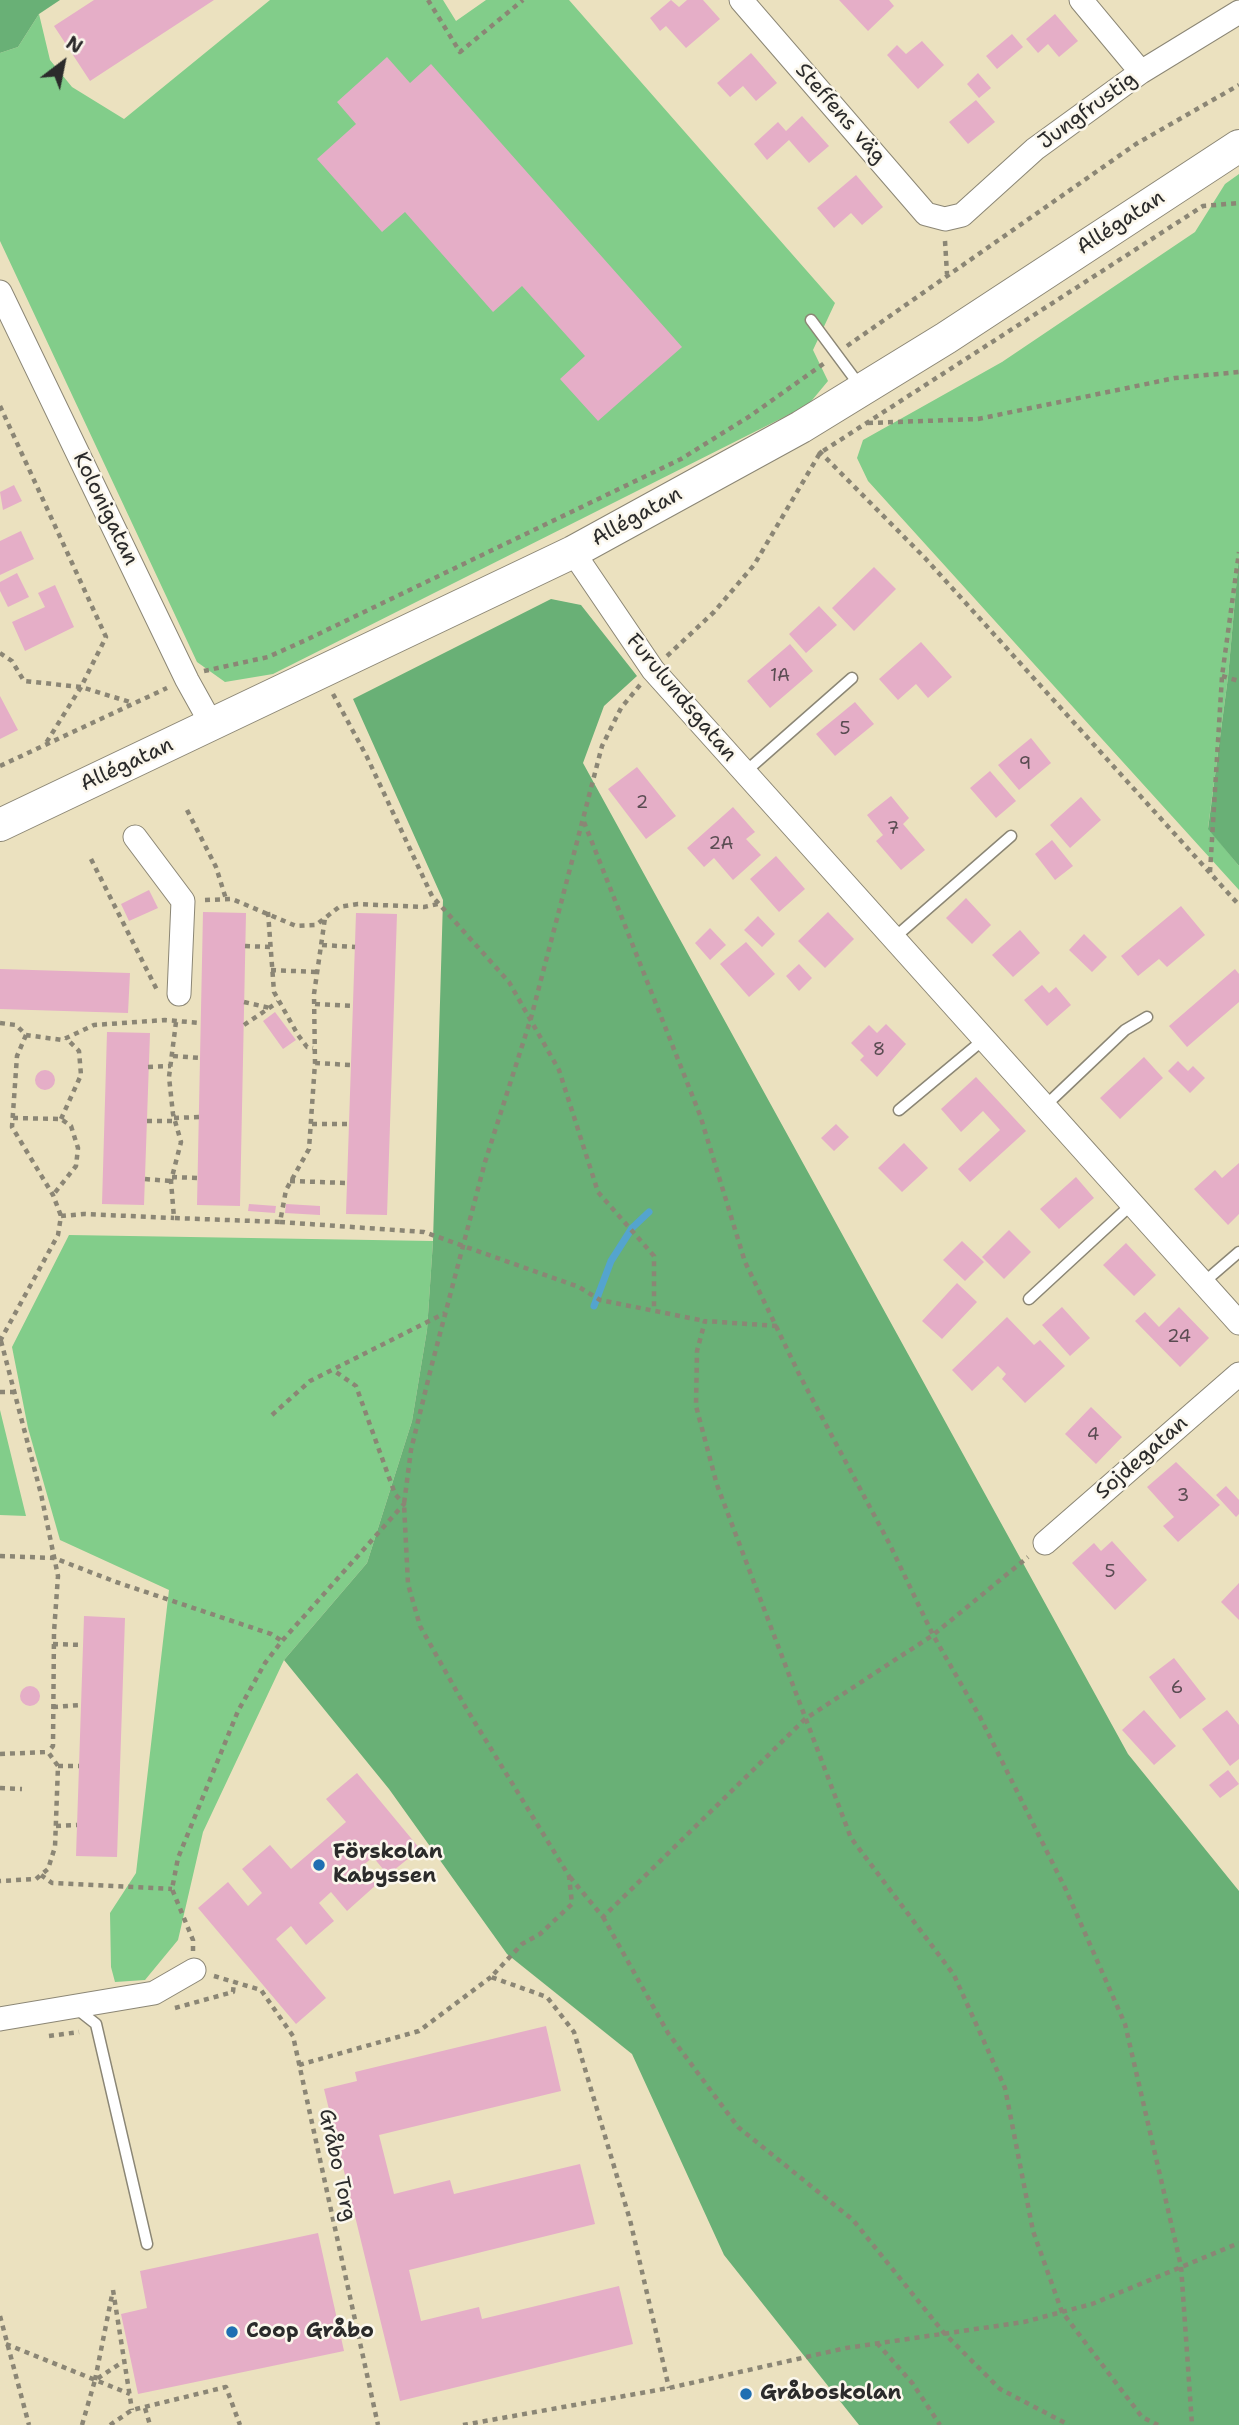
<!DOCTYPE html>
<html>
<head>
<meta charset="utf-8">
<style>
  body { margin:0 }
  #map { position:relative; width:1239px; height:2425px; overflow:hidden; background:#ebe1bf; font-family:"Shantell Sans",sans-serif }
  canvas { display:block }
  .north { position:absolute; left:28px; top:28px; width:70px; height:70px; -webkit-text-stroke:5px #fbf7ec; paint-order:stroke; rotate:32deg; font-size:19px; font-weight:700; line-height:28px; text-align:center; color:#2b2b2b }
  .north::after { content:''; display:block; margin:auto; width:24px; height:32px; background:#2b2b2b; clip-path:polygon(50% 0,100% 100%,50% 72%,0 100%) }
</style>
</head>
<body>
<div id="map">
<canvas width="1239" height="2425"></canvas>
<div class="north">N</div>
</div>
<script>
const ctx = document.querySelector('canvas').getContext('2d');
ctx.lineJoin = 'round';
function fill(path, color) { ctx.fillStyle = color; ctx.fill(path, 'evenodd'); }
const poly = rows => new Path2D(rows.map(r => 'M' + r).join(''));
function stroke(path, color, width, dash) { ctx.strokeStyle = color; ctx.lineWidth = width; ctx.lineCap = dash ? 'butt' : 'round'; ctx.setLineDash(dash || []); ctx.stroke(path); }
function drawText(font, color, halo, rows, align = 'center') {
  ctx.font = font + ' "Shantell Sans",sans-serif'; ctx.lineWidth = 5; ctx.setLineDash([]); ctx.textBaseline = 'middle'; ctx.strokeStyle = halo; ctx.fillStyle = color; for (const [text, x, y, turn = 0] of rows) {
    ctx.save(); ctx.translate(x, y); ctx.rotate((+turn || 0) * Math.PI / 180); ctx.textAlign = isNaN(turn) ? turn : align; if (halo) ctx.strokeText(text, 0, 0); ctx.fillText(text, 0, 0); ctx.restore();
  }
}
const green = poly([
  [270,0,443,0,456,21,486,0,569,0,835,303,813,350,828,381,808,405,273,674,225,682,197,662,0,241,0,53,18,47,39,14,50,60,72,87,124,119],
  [1239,174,1239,555,1228,677,1208,828,1239,866,1239,890,868,481,857,458,863,440,1002,362,1195,232,1225,184],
  [69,1235,433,1241,427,1330,412,1421,367,1563,284,1660,203,1832,178,1940,145,1980,115,1982,111,1967,110,1913,136,1873,169,1590,60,1540,28,1428,12,1347],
  [0,1410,26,1516,0,1515]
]);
const forest = poly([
  [0,0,60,0,39,14,18,47,0,53],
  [1239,555,1239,866,1208,829,1228,677],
  [551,599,581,605,637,676,604,706,583,763,1128,1754,1239,1891,1239,2425,859,2425,724,2255,632,2054,507,1954,389,1789,284,1660,367,1563,412,1421,427,1330,433,1241,443,900,353,699]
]);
const stream = poly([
  [594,1306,611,1261,632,1228,649,1212]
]);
const building = poly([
  [94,0,214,0,90,81,54,26],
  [671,0,679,7,687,0,703,0,720,19,686,48,666,26,660,31,650,18],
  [839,0,889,0,894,6,868,31],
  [1055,14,1078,41,1059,57,1048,44,1038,53,1026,39],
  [1012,34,1023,47,997,69,986,56],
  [922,41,944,65,918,89,887,55,897,45,906,54],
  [751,53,777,83,756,101,743,86,730,97,717,83],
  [387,57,410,83,431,64,682,347,598,421,560,379,585,356,522,286,493,312,405,212,382,232,317,159,356,124,337,102],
  [978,73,991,88,979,98,967,84],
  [976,100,995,122,968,144,949,122],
  [802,116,829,146,809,163,789,140,767,160,754,144,778,122,786,131],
  [856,175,883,207,862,225,851,213,834,228,817,208],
  [14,485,22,501,3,510,0,492],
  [21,531,34,559,0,575,0,541],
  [874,567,896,589,854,631,832,608],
  [17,573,29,597,8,607,0,591,0,582],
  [55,585,74,627,25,651,12,622,45,607,38,593],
  [819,606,837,625,806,653,789,634],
  [921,642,952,677,928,698,916,684,898,700,879,679],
  [790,644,813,671,770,708,747,681],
  [0,696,18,730,0,739],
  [855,702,874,724,835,756,816,734],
  [1031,738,1051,763,1019,790,998,765],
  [637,767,676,816,646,839,608,789],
  [990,771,1016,801,996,818,970,788],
  [891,796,909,818,903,824,925,850,901,870,876,841,883,835,867,815],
  [1081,797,1101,820,1070,848,1050,825],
  [733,807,755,832,746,839,761,855,733,880,714,858,704,867,687,848],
  [1052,840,1073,866,1055,880,1035,854],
  [776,856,805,889,779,912,750,879],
  [149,890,158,908,129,921,121,904],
  [966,898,991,925,972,944,946,918],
  [1181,906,1205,935,1167,967,1159,959,1138,976,1121,956],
  [203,912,246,913,240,1206,197,1205],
  [828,912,854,939,825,968,798,941],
  [356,913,397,914,387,1215,346,1214],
  [758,916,775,934,762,947,744,930],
  [710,928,726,945,710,960,695,943],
  [1020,930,1040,953,1013,977,992,955],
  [1084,934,1107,957,1092,972,1069,950],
  [746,942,775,974,749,997,720,964],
  [799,964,812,978,799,991,786,976],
  [0,969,130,973,128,1013,0,1009],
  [1235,969,1239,974,1239,1002,1187,1047,1169,1026],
  [1042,985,1049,993,1056,987,1071,1005,1047,1026,1024,1000],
  [275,1012,296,1040,283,1049,263,1021],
  [886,1024,906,1044,877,1077,860,1060,864,1056,851,1043,869,1025,877,1033],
  [107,1032,150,1033,144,1205,102,1204],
  [1144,1057,1163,1078,1120,1119,1100,1098],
  [1178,1061,1188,1071,1193,1066,1205,1078,1190,1093,1168,1071],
  '35 1080a10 10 0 1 1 20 0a10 10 0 1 1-20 0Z',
  [976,1077,1026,1131,970,1182,958,1169,1000,1130,983,1111,961,1132,941,1109],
  [836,1124,849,1137,834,1151,821,1138],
  [904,1143,928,1168,902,1192,878,1168],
  [1239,1163,1239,1214,1228,1225,1194,1189,1215,1170,1222,1178],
  [1076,1177,1094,1198,1059,1229,1040,1209],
  [249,1204,276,1206,275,1213,248,1211],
  [286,1204,320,1206,320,1215,285,1213],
  [1009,1230,1031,1252,1004,1279,982,1257],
  [962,1241,984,1262,965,1281,943,1260],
  [1126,1243,1156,1275,1134,1296,1103,1265],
  [957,1283,977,1302,942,1339,922,1321],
  [1062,1307,1090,1338,1070,1356,1042,1325],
  [1179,1307,1209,1338,1180,1367,1135,1321,1145,1312,1159,1327],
  [1007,1317,1034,1345,1040,1340,1065,1366,1025,1403,1002,1379,1006,1374,998,1366,972,1391,952,1370],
  [1091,1407,1122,1437,1096,1464,1065,1434],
  [1176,1462,1220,1505,1178,1542,1163,1526,1174,1517,1147,1487],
  [1226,1486,1239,1500,1239,1514,1236,1517,1216,1495],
  [1112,1541,1147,1580,1115,1610,1072,1563,1094,1543,1101,1551],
  [1239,1583,1239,1620,1221,1602],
  [84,1616,125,1618,117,1857,76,1856],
  [1174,1658,1206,1699,1180,1719,1149,1677],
  '20 1696a10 10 0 1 1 20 0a10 10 0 1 1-20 0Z',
  [1144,1710,1176,1746,1154,1765,1122,1730],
  [1227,1710,1239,1725,1239,1759,1230,1766,1202,1729],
  [1228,1770,1239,1784,1220,1798,1209,1785],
  [357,1773,420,1849,388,1875,373,1857,361,1867,376,1885,347,1911,331,1892,319,1903,334,1921,306,1945,291,1926,276,1939,326,1998,296,2024,198,1908,228,1882,248,1906,262,1893,242,1869,270,1845,291,1869,346,1822,326,1799],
  [546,2026,561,2091,379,2135,394,2194,450,2180,454,2194,580,2164,595,2224,409,2270,421,2321,479,2307,482,2319,619,2286,633,2344,400,2401,324,2089,357,2081,355,2072],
  [318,2233,344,2351,138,2394,121,2314,147,2308,140,2271]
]);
const path = poly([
  [428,0,460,52,523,0],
  [945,241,947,274],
  [847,346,1136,144,1239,85],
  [0,406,106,637,81,687,46,743],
  [868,423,978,419,1175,378,1239,372],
  [819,451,925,558,1239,905],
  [0,653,12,661,24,681,81,687,133,703],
  [667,656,714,612,754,565,820,453,1203,206,1239,203],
  [204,671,268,657,306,640,681,459,750,416,826,362],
  [1222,676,1239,681],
  [640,685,621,708,602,746,531,1018,485,1162,431,1368,411,1450,404,1504,408,1584,420,1626,466,1708,569,1876,572,1904,540,1934,522,1944,491,1977,547,1997,574,2032,630,2220,669,2388],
  [333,694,367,757,432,896,509,982,559,1070,598,1192,654,1256,654,1310],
  [0,766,167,688],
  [187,810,216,867,226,899],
  [584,822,700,1115,745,1262,800,1376,889,1543,933,1635,980,1717,1066,1890,1125,2024,1181,2266,1192,2425],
  [91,859,157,990],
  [1210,872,1222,676,1239,552],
  [205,900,232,899,296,926,316,925,339,907,358,904,424,907,438,904],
  [268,912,274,992,298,1035,307,1047,313,1048],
  [322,945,355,947],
  [245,946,270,947],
  [271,970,316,972],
  [244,1002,270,1008],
  [315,1004,353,1006],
  [176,1022,169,1077,173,1114,181,1142,171,1181,174,1218,280,1222,286,1190,309,1149,315,1063,314,994,325,918],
  [0,1023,16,1025,26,1035,62,1040,94,1025,165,1020,201,1023],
  [244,1025,278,1002],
  [26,1035,17,1056,12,1127,53,1195,61,1216],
  [173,1056,200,1058],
  [315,1063,351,1065],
  [148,1067,171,1066],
  [13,1118,61,1119,71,1126,78,1148,76,1166,53,1195],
  [174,1118,199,1117],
  [61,1119,81,1075,79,1051,66,1038],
  [147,1121,175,1121],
  [312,1124,349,1124],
  [172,1177,198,1178],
  [145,1179,171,1181],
  [290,1181,348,1183],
  [280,1222,424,1232,579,1287,600,1300,705,1321],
  [777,1326,705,1321,697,1351,696,1406,717,1485,851,1838,954,1975,1005,2088,1033,2231,1062,2312,1142,2417,1158,2425],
  [0,1341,58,1235,61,1216,84,1214,174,1218],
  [1,1341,41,1494,58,1576,54,1632,53,1746,48,1752],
  [0,1392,13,1392],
  [272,1415,310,1381,445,1313],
  [0,1556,54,1558,116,1582,271,1634,282,1641],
  [53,1644,83,1645],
  [53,1707,81,1705],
  [0,1754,48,1752,58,1766,55,1847,48,1869,36,1879,0,1881],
  [58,1766,79,1766],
  [0,1788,22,1789],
  [56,1826,77,1825],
  [41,1875,52,1883,172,1889],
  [570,1877,603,1917,805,1719,933,1635,1028,1557],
  [603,1917,668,2033,738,2127,853,2220,944,2333,1000,2389,1069,2425],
  [193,1951,193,1940,172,1889,178,1858,238,1711,265,1663,282,1641,404,1504,395,1494,356,1386,333,1370],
  [214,1976,261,1990,293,2036,378,2425],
  [175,2008,233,1992,234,1982],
  [49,2036,79,2032],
  [299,2065,419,2031,491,1977],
  [113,2290,132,2410],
  [0,2316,29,2425],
  [877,2343,913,2384,940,2425],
  [6,2344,130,2394],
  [95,2380,112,2295],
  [145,2408,150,2425],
  [82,2425,95,2380,124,2361],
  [110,2425,132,2410,226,2387,240,2425],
  [463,2425,669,2388,846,2348,1024,2322,1092,2304,1239,2243]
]);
const lane = poly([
  [811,320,860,386],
  [744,773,852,678],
  [894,938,1011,836],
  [1044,1107,1125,1030,1147,1017],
  [899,1110,983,1040],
  [1203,1283,1239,1252],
  [1029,1299,1132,1204],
  [77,2009,96,2024,147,2244]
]);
const street = poly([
  [741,0,926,214,945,219,962,215,1035,149,1141,72,1239,12],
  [1081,0,1141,72],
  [0,292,187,680,212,725],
  [573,552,653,670,1239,1323],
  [135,837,183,901,179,994],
  [1045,1543,1239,1374],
  [0,2019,154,1993,194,1970]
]);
const secondary = poly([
  [0,825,573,552,801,427,946,338,1239,146]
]);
const markers = [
  [319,1865,7,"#1f6fb2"],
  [232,2332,7,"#1f6fb2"],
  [746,2394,7,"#1f6fb2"]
];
const numberNames = [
  ["1A",780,676],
  ["5",845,729],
  ["9",1025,764],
  ["2",642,803],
  ["7",893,829],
  ["2A",721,844],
  ["8",879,1050],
  ["24",1179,1337],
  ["4",1093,1435],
  ["3",1183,1496],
  ["5",1110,1572],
  ["6",1177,1688]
];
const streetNames = [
  ["Jungfrustig",1088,111,-36],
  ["Steffens väg",840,114,49],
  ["Allégatan",1121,223,-33],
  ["Kolonigatan",105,509,64],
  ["Allégatan",637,517,-29],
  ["Furulundsgatan",681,698,50],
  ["Allégatan",127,765,-25],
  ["Sojdegatan",1142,1458,-41],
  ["Gråbo Torg",337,2165,78]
];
const poiNames = [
  ["Förskolan",333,1853],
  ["Kabyssen",333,1877],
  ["Coop Gråbo",246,2332],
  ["Gråboskolan",760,2394]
];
fill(green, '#82cd8a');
fill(forest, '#69b076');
stroke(stream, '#54a4ce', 7);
fill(building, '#e5aec7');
stroke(lane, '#8b8675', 13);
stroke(street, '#8b8675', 25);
stroke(secondary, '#8b8675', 34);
stroke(path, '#8b8675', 4.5, [5, 5]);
stroke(lane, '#fff', 10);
stroke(street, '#fff', 23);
stroke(secondary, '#fff', 32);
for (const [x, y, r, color] of markers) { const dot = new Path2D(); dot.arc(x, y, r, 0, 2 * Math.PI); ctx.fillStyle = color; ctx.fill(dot); stroke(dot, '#fbf7ec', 2.5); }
drawText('18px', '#5a4c52', null, numberNames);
drawText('21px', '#2b2b2b', '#fbf7ec', streetNames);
drawText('bold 21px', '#2b2b2b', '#fbf7ec', poiNames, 'left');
</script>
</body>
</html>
